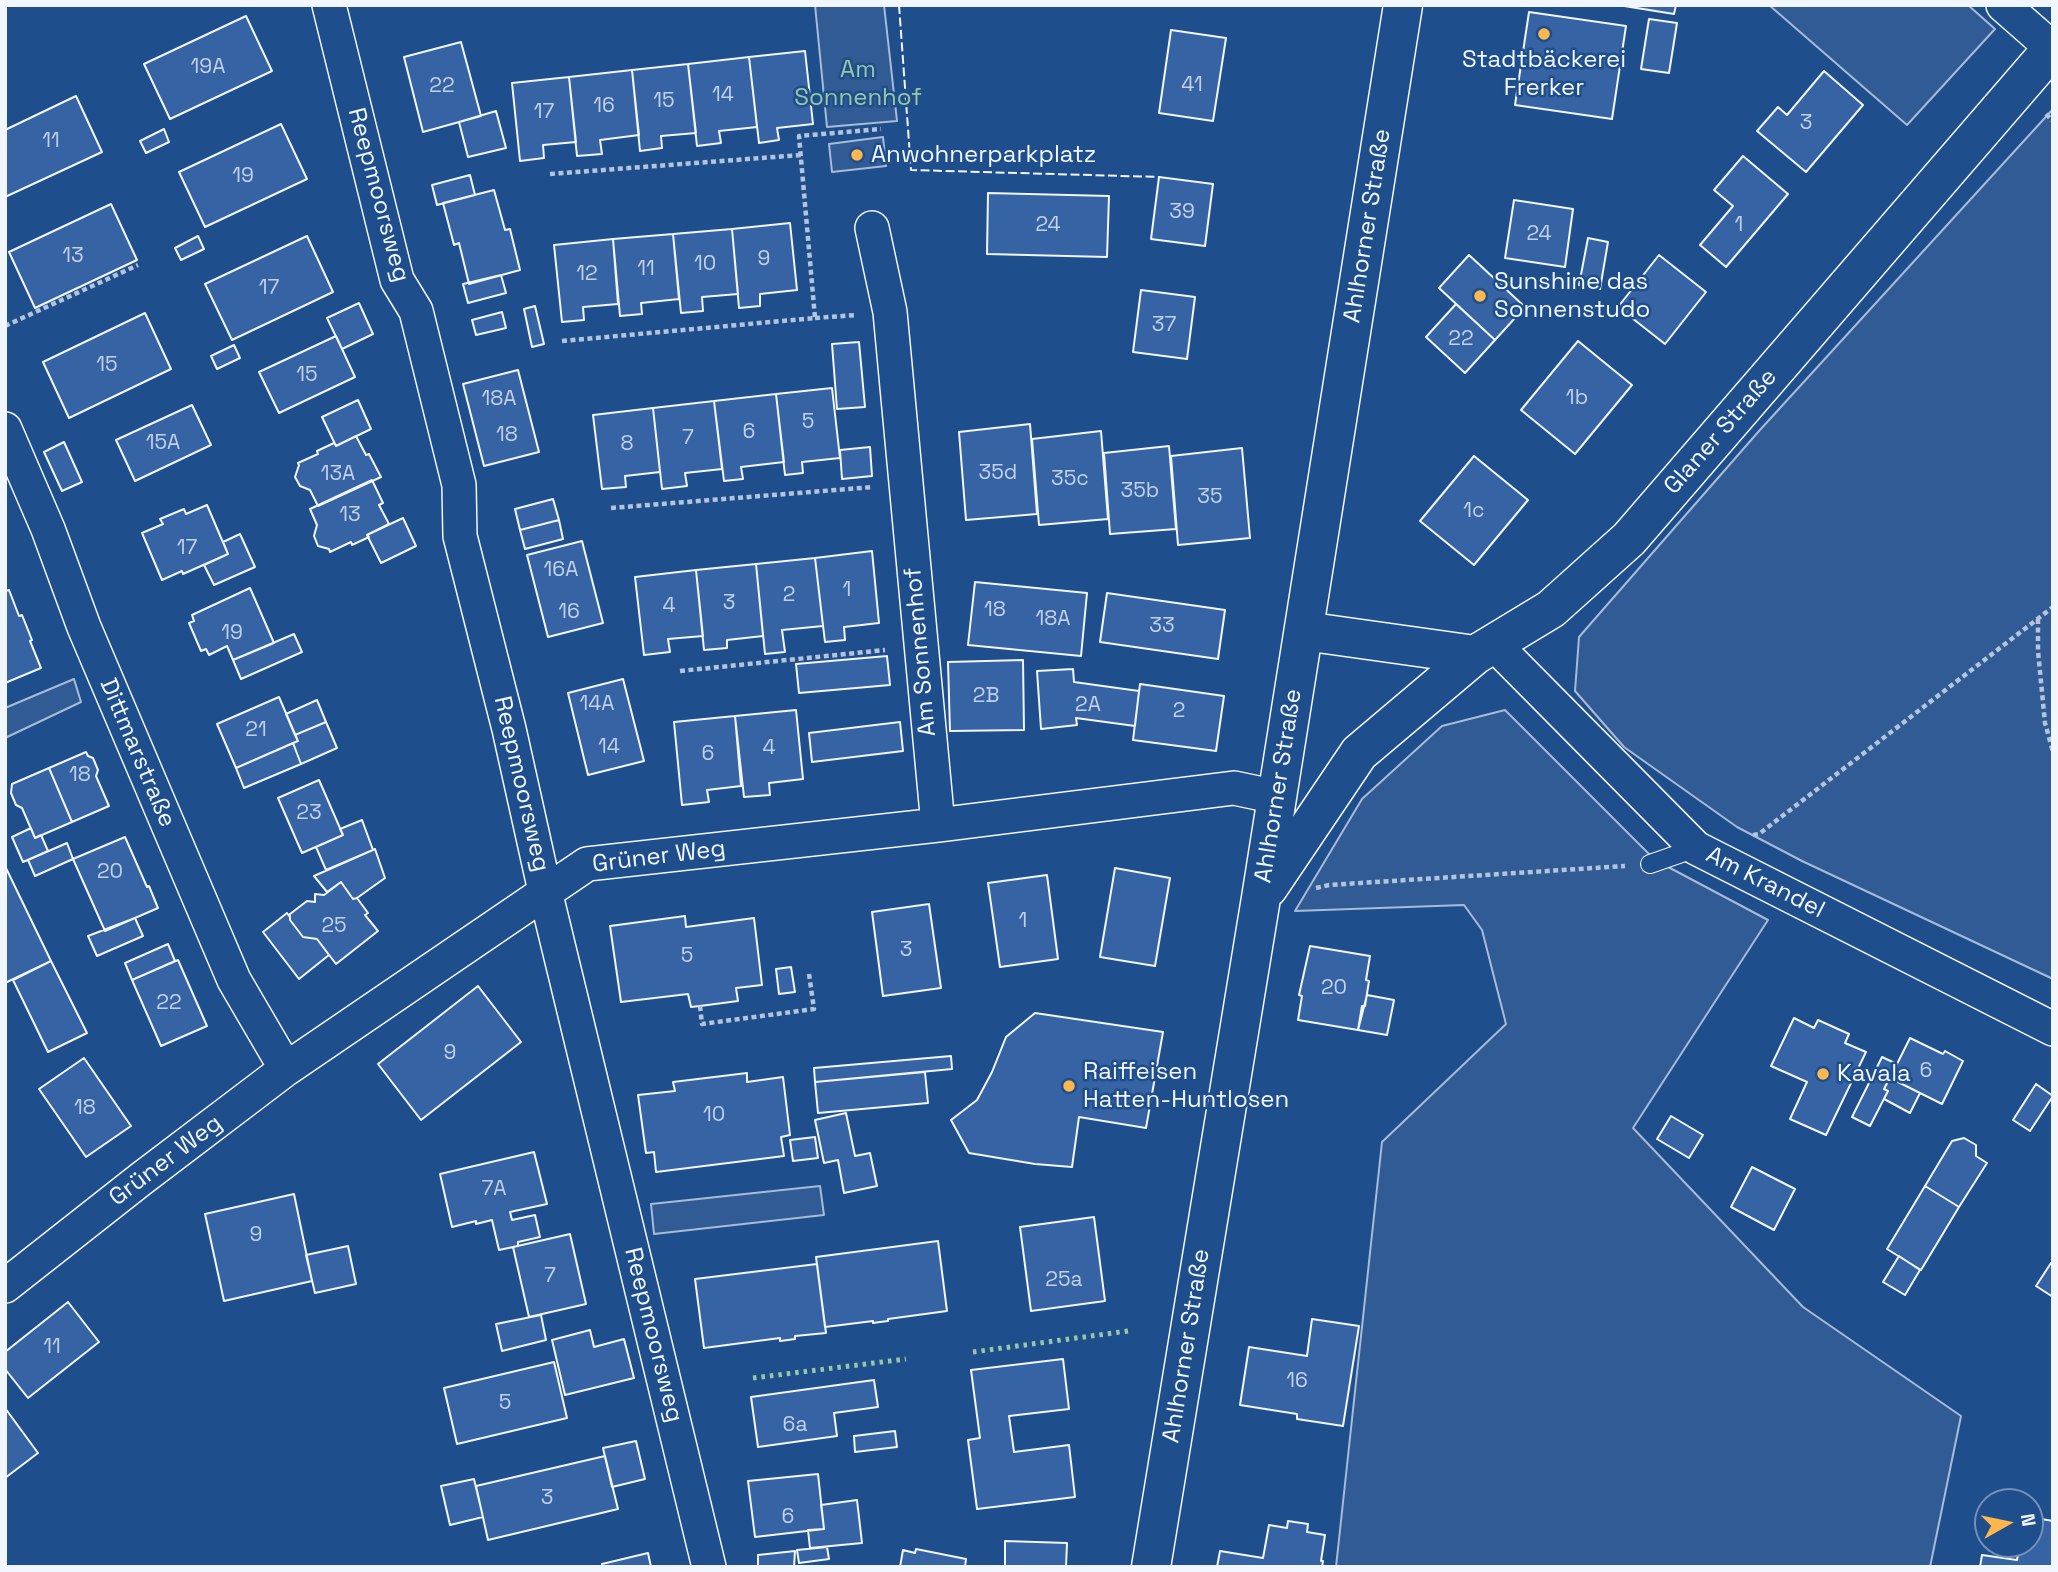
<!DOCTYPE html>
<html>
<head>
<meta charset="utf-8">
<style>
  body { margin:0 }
  #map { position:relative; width:2058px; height:1572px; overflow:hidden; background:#1f4e8c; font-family:"Space Grotesk",sans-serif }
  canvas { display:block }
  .frame { position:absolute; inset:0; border:7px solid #f2f6ff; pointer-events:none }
  .north { position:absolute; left:1974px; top:1488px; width:70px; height:70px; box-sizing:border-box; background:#1f4e8c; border:2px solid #7391ba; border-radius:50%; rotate:81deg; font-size:19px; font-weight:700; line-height:28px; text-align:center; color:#f2f6ff }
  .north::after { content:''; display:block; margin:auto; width:24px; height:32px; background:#ffb74d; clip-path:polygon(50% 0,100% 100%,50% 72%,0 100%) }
</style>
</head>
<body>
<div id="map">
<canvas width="2058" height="1572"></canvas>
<div class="frame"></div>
<div class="north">N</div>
</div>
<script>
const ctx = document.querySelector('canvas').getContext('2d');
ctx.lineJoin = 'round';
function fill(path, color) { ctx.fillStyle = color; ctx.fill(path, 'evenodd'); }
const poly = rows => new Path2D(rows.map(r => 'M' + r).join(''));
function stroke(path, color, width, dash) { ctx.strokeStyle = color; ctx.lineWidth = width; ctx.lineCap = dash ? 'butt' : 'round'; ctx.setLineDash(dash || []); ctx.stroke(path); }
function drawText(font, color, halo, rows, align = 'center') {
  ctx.font = font + ' "Space Grotesk",sans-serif'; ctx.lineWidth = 5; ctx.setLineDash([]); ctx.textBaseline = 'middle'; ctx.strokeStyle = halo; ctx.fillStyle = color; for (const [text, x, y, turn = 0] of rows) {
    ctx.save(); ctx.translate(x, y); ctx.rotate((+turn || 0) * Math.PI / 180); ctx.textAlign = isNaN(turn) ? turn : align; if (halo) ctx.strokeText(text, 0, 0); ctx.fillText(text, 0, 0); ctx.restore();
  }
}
const built = poly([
  [815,5,884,5,897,121,827,127,815,5],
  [1769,5,1968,5,1995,29,1907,125,1769,5],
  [2053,109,2053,979,1802,861,1737,827,1624,747,1575,691,1579,637,1759,431,2053,109],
  [883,137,886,166,832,172,829,144,883,137],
  [74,679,81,702,5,738,5,708,74,679],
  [1505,710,1655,860,1768,920,1633,1128,1803,1307,1961,1416,1930,1567,1336,1567,1382,1142,1506,1024,1482,930,1464,905,1295,911,1362,799,1442,726,1505,710],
  [820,1186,824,1215,654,1234,651,1204,820,1186]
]);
const building = poly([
  [1618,5,1676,5,1674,14,1618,5],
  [1529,12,1626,26,1612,119,1515,105,1529,12],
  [246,16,272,71,170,119,144,64,246,16],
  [1649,19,1677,23,1669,73,1641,69,1649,19],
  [1171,30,1226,38,1213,121,1159,113,1171,30],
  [461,42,481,116,423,132,404,57,461,42],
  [805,51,813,124,777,128,779,140,759,143,749,57,805,51],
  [749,57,757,127,719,131,721,143,697,146,688,64,749,57],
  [688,64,696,133,661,136,662,148,640,151,632,70,688,64],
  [632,70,639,135,600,140,602,154,577,156,569,77,632,70],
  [1824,71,1863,105,1806,172,1757,131,1778,107,1787,115,1824,71],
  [569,77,576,142,543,145,544,158,520,161,512,83,569,77],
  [76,96,102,152,5,197,5,130,76,96],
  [496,111,506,148,468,157,459,122,496,111],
  [281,124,307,179,205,227,179,172,281,124],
  [164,129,169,142,146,153,140,141,164,129],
  [1743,156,1788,194,1726,267,1700,245,1733,206,1714,190,1743,156],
  [470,175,475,195,437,205,432,185,470,175],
  [1159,177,1213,184,1205,246,1151,239,1159,177],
  [494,190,505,230,510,229,520,270,469,284,459,243,454,245,443,203,494,190],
  [988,193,1109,196,1107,257,987,254,988,193],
  [1514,200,1573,209,1565,267,1505,258,1514,200],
  [111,204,137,260,35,308,9,252,111,204],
  [790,223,797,290,760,294,760,306,739,308,732,229,790,223],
  [732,229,738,294,702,297,703,311,681,313,673,234,732,229],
  [673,234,679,299,641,303,642,314,620,316,613,239,673,234],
  [198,236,204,249,181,260,175,248,198,236],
  [307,236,333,292,232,340,205,284,307,236],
  [1588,238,1608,242,1600,289,1579,285,1588,238],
  [613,239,618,304,583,307,584,320,562,322,554,245,613,239],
  [1469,255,1525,307,1495,340,1439,288,1469,255],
  [1659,255,1706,292,1665,344,1618,307,1659,255],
  [501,275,506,293,468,303,463,284,501,275],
  [1141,290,1195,297,1187,359,1133,352,1141,290],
  [359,303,373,334,342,349,327,318,359,303],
  [1456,304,1495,340,1465,373,1426,337,1456,304],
  [535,306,544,344,532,347,524,309,535,306],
  [502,312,506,328,476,335,472,320,502,312],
  [145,313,171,369,69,418,43,362,145,313],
  [336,336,355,377,279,413,259,372,336,336],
  [1578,341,1632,385,1575,454,1521,410,1578,341],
  [859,342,865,407,837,409,832,344,859,342],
  [234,345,240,358,217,369,211,356,234,345],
  [518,370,539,452,484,466,463,384,518,370],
  [832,388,840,458,802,462,803,473,785,475,776,394,832,388],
  [776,394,784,462,741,467,743,479,724,481,714,401,776,394],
  [358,400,371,429,336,446,322,417,358,400],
  [714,401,722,469,685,473,687,486,662,489,653,408,714,401],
  [192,405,211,445,135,481,116,440,192,405],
  [653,408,660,472,625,476,626,487,602,489,593,415,653,408],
  [1030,424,1037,514,966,520,959,432,1030,424],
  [1101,431,1108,519,1039,525,1032,439,1101,431],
  [356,436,366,455,369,454,381,477,318,506,310,490,300,486,295,477,299,465,298,463,318,454,317,451,334,443,336,446,356,436],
  [64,442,82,482,62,491,44,452,64,442],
  [1169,446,1176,529,1110,534,1104,453,1169,446],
  [870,447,872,476,842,479,840,450,870,447],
  [1242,448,1250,538,1178,545,1171,456,1242,448],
  [1474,456,1528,500,1474,565,1420,521,1474,456],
  [372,480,383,503,379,505,389,524,367,535,369,537,352,545,351,542,330,552,329,549,318,546,314,536,317,525,310,509,372,480],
  [553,499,559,520,520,530,515,509,553,499],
  [207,505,228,554,183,574,182,571,162,580,142,533,163,524,160,519,184,509,186,514,207,505],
  [403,518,416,546,381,563,367,535,403,518],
  [559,520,563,539,525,549,520,530,559,520],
  [240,534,255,567,214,585,204,565,228,554,223,542,240,534],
  [582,541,603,623,548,637,527,555,582,541],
  [872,551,879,623,844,627,845,640,825,642,815,558,872,551],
  [815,558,823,626,782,630,785,652,765,654,756,564,815,558],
  [756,564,763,636,727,640,727,648,704,650,696,570,756,564],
  [696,570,703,636,668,639,670,652,644,655,635,577,696,570],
  [975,582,1087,593,1081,656,968,645,975,582],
  [250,588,274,643,233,660,227,646,209,655,206,649,201,651,189,623,194,621,192,615,250,588],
  [9,590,19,616,22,615,32,640,30,641,41,668,5,683,5,591,9,590],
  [1107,593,1225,610,1218,659,1100,642,1107,593],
  [294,634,302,652,241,679,233,660,294,634],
  [887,656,890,685,799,693,796,664,887,656],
  [1023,660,1024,730,950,731,948,662,1023,660],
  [1073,669,1074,682,1139,691,1135,726,1076,718,1077,725,1041,729,1037,671,1073,669],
  [623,679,644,761,588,775,568,693,623,679],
  [1140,684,1224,696,1216,751,1133,740,1140,684],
  [279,697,298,741,236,768,217,724,279,697],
  [317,700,326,722,295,735,286,714,317,700],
  [796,710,803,779,769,783,770,795,744,797,735,716,796,710],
  [735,716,741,786,707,790,709,802,682,805,674,722,735,716],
  [326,722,337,748,301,764,293,743,298,741,295,735,326,722],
  [900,722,903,751,812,762,809,733,900,722],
  [293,743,301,764,244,788,236,768,293,743],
  [86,752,88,756,93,758,98,770,96,776,109,806,72,822,49,768,86,752],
  [49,768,72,822,35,838,22,808,16,805,11,793,12,784,49,768],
  [319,780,343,835,302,853,278,798,319,780],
  [362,820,373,850,326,870,316,847,343,835,340,829,362,820],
  [31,828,35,838,41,835,48,851,23,862,12,837,31,828],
  [125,837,147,887,149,886,158,908,105,931,73,859,125,837],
  [67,843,73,859,35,876,28,860,67,843],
  [375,849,385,878,357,898,353,899,341,882,327,892,314,876,375,849],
  [5,866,51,961,5,983,5,866],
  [1115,868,1170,878,1155,966,1100,957,1115,868],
  [1047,875,1058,959,1000,967,988,883,1047,875],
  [341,882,353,899,357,898,368,913,365,915,378,931,336,964,317,939,303,937,290,920,290,914,307,901,315,902,315,894,324,895,341,882],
  [929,904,941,988,883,996,872,912,929,904],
  [287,913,290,917,290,920,303,937,317,939,329,955,299,979,263,932,287,913],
  [685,916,686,927,754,918,762,985,736,988,738,1001,700,1006,691,1007,688,994,621,1002,610,926,685,916],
  [135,918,143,936,97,956,88,936,135,918],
  [168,944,175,961,132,980,125,963,168,944],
  [1310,946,1370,956,1366,980,1369,981,1365,1006,1362,1006,1358,1030,1298,1020,1302,996,1299,995,1310,946],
  [178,960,207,1026,161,1046,132,980,178,960],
  [51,961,87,1033,48,1052,13,980,51,961],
  [791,967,795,992,779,994,776,969,791,967],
  [478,986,521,1042,421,1120,378,1064,478,986],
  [1367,995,1394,1000,1387,1035,1358,1030,1367,995],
  [1035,1013,1163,1032,1146,1128,1079,1117,1072,1167,1035,1164,969,1153,951,1120,977,1100,992,1072,1006,1037,1035,1013],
  [1794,1018,1814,1028,1818,1020,1849,1034,1845,1043,1866,1052,1826,1135,1790,1119,1807,1082,1771,1066,1794,1018],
  [1910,1038,1943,1054,1945,1051,1963,1061,1942,1104,1890,1078,1910,1038],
  [951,1056,952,1069,815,1082,814,1068,951,1056],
  [1882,1057,1897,1064,1884,1089,1888,1091,1870,1126,1852,1117,1882,1057],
  [84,1058,131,1126,86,1157,39,1089,84,1058],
  [925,1072,928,1103,818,1113,815,1082,925,1072],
  [747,1073,747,1082,783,1077,790,1135,781,1137,784,1156,656,1172,654,1152,646,1153,638,1095,675,1091,673,1082,747,1073],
  [1890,1078,1920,1093,1910,1113,1884,1099,1888,1091,1884,1089,1890,1078],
  [2036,1084,2053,1096,2030,1131,2013,1120,2036,1084],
  [846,1113,855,1156,870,1153,877,1186,844,1193,838,1160,824,1163,815,1120,846,1113],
  [1671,1116,1703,1135,1689,1158,1657,1139,1671,1116],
  [815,1137,818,1158,793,1161,790,1140,815,1137],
  [1964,1138,1976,1145,1976,1156,1987,1163,1959,1207,1925,1186,1952,1141,1964,1138],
  [534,1152,547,1204,510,1212,512,1220,535,1215,540,1237,518,1242,518,1246,499,1250,492,1220,476,1224,476,1221,452,1227,440,1174,534,1152],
  [1752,1167,1795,1189,1774,1230,1731,1207,1752,1167],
  [1925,1186,1959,1207,1921,1270,1887,1249,1925,1186],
  [294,1194,312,1281,224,1301,205,1214,294,1194],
  [1094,1217,1105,1301,1031,1311,1020,1227,1094,1217],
  [570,1234,586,1304,529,1317,513,1247,570,1234],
  [938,1241,947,1311,888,1319,888,1321,880,1322,873,1323,873,1321,825,1327,816,1257,938,1241],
  [348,1246,356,1284,315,1293,306,1255,348,1246],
  [1899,1256,1920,1270,1905,1295,1883,1282,1899,1256],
  [2051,1263,2053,1265,2053,1297,2036,1286,2051,1263],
  [817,1264,826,1333,795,1336,795,1339,788,1340,780,1341,780,1338,704,1348,695,1279,817,1264],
  [68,1302,99,1342,28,1398,5,1369,5,1352,68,1302],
  [541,1315,546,1340,502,1351,496,1324,541,1315],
  [1312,1319,1359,1326,1343,1426,1297,1419,1297,1414,1240,1405,1249,1347,1307,1356,1312,1319],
  [590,1330,594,1347,624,1339,634,1378,565,1395,552,1340,590,1330],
  [1063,1359,1069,1409,1009,1416,1014,1452,1069,1445,1075,1497,977,1509,968,1440,980,1438,971,1370,1063,1359],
  [554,1362,567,1418,457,1444,444,1388,554,1362],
  [874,1380,878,1407,834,1413,837,1436,758,1447,751,1397,874,1380],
  [5,1408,38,1453,5,1478,5,1408],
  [895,1431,897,1447,855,1452,854,1436,895,1431],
  [636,1441,645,1479,612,1487,603,1448,636,1441],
  [605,1456,618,1509,488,1540,476,1486,605,1456],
  [818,1474,824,1529,755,1537,748,1481,818,1474],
  [474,1479,483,1517,450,1525,441,1486,474,1479],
  [857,1500,862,1543,810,1548,808,1530,824,1529,821,1505,857,1500],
  [2030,1517,2053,1521,2053,1567,1980,1567,1982,1555,2017,1560,2020,1544,2030,1544,2030,1517],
  [1288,1521,1308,1524,1307,1532,1325,1535,1321,1561,1323,1561,1322,1567,1217,1567,1220,1551,1263,1558,1269,1525,1287,1528,1288,1521],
  [1005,1541,1067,1543,1066,1567,1005,1567,1005,1541],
  [827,1547,829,1559,799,1563,797,1550,827,1547],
  [916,1549,966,1559,965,1567,900,1567,903,1550,915,1553,916,1549],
  [795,1551,794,1567,758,1567,758,1555,795,1551],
  [648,1553,651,1567,603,1567,602,1564,648,1553]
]);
const path = poly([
  [2046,114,2053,121],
  [550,174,801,155],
  [815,318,856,315],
  [5,326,138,265],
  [562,341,815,318,799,136,881,129],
  [611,508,873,487],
  [2038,619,2038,651,2045,723,2053,752],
  [680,671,885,650],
  [1753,835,1759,834,2053,607],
  [1316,888,1329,885,1625,866],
  [700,1006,702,1024,814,1009,809,974]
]);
const service = poly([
  [1650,864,1696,848]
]);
const minor = poly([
  [329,5,397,280,416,311,459,485,460,536,509,729,545,891,709,1567],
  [2003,5,2052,48],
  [872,228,890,312,938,825],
  [5,429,48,529,84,627,234,980,286,1069],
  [1494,644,1696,848,2053,1029],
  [5,1286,141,1179,286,1069,587,864,938,825,1234,788,1277,797]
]);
const tertiary = poly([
  [1304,631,1475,655],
  [1268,888,1359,753,1475,655,1551,609,1629,539,2053,48],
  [1151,1567,1261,898,1403,5]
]);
const hedge = poly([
  [973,1352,1128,1331],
  [753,1378,906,1359]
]);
const fence = poly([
  [899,5,911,170,1159,177]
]);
const markers = [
  [1544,34,7,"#ffb74d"],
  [857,155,7,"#ffb74d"],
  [1480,296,7,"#ffb74d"],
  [1823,1074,7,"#ffb74d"],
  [1069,1086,7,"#ffb74d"]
];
const numberNames = [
  ["19A",208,67],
  ["41",1192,85],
  ["22",442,86],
  ["14",723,95],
  ["15",664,101],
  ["16",604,106],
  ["17",544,112],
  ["3",1806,123],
  ["11",51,141],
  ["19",243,176],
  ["39",1182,212],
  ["24",1048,225],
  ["1",1739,225],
  ["24",1539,234],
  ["13",73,256],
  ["9",764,259],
  ["10",705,264],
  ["11",646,269],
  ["12",587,274],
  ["17",269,288],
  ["37",1164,325],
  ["22",1461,339],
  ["15",107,365],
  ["15",307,375],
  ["1b",1577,398],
  ["18A",499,399],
  ["5",808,422],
  ["6",749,432],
  ["18",507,435],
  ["7",688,438],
  ["15A",163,443],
  ["8",627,444],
  ["35d",998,473],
  ["13A",338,474],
  ["35c",1070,479],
  ["35b",1140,491],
  ["35",1210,497],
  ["1c",1474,511],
  ["13",350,515],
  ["17",187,548],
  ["16A",561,570],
  ["1",847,590],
  ["2",789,595],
  ["3",729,603],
  ["4",669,606],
  ["18",995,610],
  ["16",569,612],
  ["18A",1053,619],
  ["33",1162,626],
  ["19",232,633],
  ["2B",986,696],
  ["14A",597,704],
  ["2A",1088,705],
  ["2",1179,711],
  ["21",256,730],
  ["14",609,747],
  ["4",769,748],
  ["6",708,754],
  ["18",80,775],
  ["23",309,813],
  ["20",110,872],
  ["1",1023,921],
  ["25",334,926],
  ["3",906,950],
  ["5",687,956],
  ["20",1334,988],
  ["22",169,1003],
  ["9",450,1053],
  ["6",1926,1071],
  ["18",85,1108],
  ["10",714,1115],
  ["7A",494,1189],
  ["9",256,1235],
  ["7",550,1276],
  ["25a",1064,1280],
  ["11",52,1347],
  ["16",1297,1381],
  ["5",505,1403],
  ["6a",795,1425],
  ["3",547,1498],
  ["6",788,1517]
];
const poiNames = [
  ["Stadtbäckerei",1544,60,"center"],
  ["Frerker",1544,88,"center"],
  ["Anwohnerparkplatz",871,155],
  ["Sunshine das",1494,282],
  ["Sonnenstudo",1494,310],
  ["Raiffeisen",1083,1072],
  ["Hatten-Huntlosen",1083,1100],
  ["Kavala",1837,1074]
];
const parkNames = [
  ["Am",858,70],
  ["Sonnenhof",858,98]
];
const streetNames = [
  ["Reepmoorsweg",378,195,75],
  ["Ahlhorner Straße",1368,226,-81],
  ["Glaner Straße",1721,432,-49],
  ["Am Sonnenhof",921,652,-95],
  ["Dittmarstraße",137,753,67],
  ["Reepmoorsweg",521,784,77],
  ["Ahlhorner Straße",1279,786,-81],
  ["Grüner Weg",659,857,-7],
  ["Am Krandel",1765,883,27],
  ["Grüner Weg",166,1161,-37],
  ["Reepmoorsweg",653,1335,76],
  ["Ahlhorner Straße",1187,1346,-81]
];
fill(built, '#305b95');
stroke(built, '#a8bbd7', 2);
fill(building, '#3563a3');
stroke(building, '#f2f6ff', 2);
stroke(service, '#f2f6ff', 20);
stroke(minor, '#f2f6ff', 36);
stroke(tertiary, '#f2f6ff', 41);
stroke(path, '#b3c4dc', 4.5, [5, 3.5]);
stroke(service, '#1f4e8c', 18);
stroke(minor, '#1f4e8c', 33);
stroke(tertiary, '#1f4e8c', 38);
stroke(hedge, '#97c8a6', 5, [3.5, 5]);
stroke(fence, '#f2f6ff', 2, [9, 3.5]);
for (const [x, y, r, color] of markers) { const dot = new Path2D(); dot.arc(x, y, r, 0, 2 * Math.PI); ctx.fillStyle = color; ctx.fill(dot); stroke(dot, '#1f4e8c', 2.5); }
drawText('21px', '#c3d1e8', null, numberNames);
drawText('24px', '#f2f6ff', '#1f4e8c', poiNames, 'left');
drawText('24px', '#97c8a6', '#1f4e8c', parkNames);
drawText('24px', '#f2f6ff', '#1f4e8c', streetNames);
</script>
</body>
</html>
